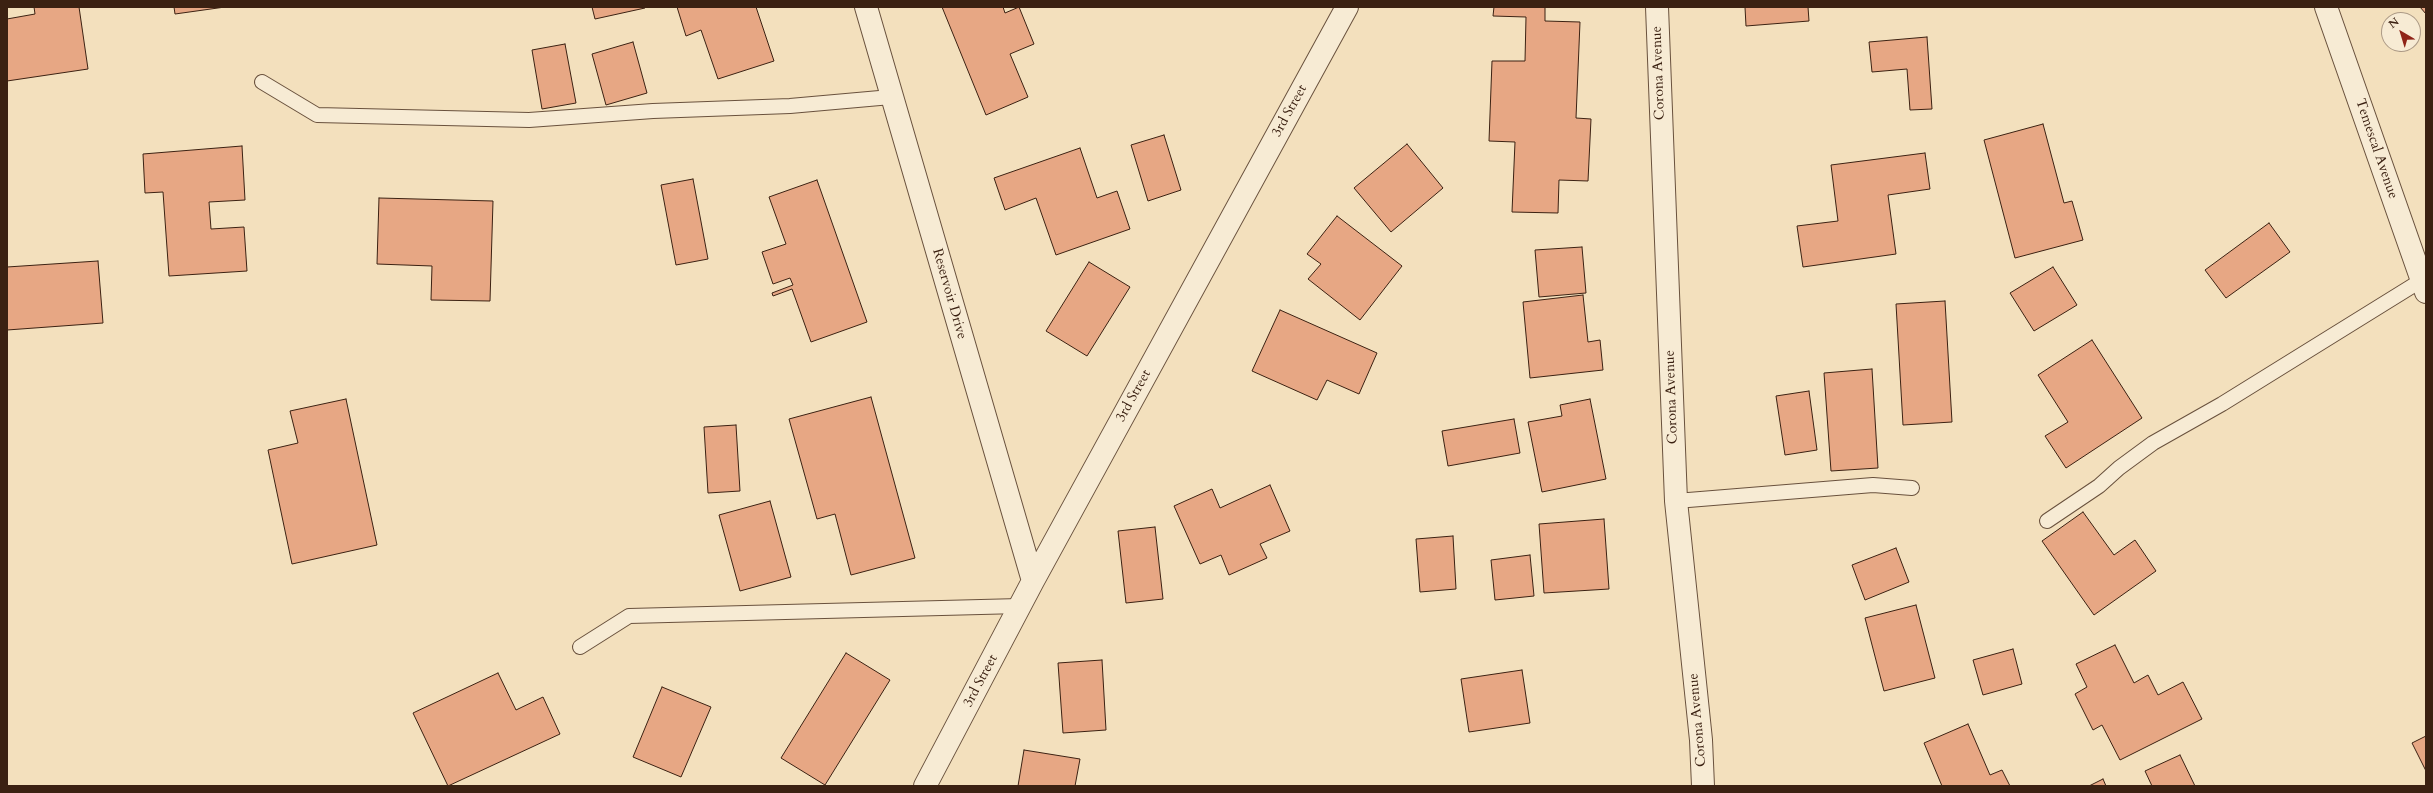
<!DOCTYPE html>
<html>
<head>
<meta charset="utf-8">
<style>
  body { margin:0 }
  #map { position:relative; width:2433px; height:793px; overflow:hidden; background:#f3e0bd; font-family:Cardo,serif }
  canvas { display:block }
  .frame { position:absolute; inset:0; border:8px solid #3b2112; pointer-events:none }
  .north { position:absolute; left:2381px; top:12px; width:40px; height:40px; box-sizing:border-box; background:#f7ebd4; border:1px solid #ac9a86; border-radius:50%; rotate:322deg; font-size:11px; font-weight:700; line-height:16px; text-align:center; color:#3b2112 }
  .north::after { content:''; display:block; margin:auto; width:14px; height:18px; background:#8f2418; clip-path:polygon(50% 0,100% 100%,50% 72%,0 100%) }
</style>
</head>
<body>
<div id="map">
<canvas width="2433" height="793"></canvas>
<div class="frame"></div>
<div class="north">N</div>
</div>
<script>
const ctx = document.querySelector('canvas').getContext('2d');
ctx.lineJoin = 'round';
function fill(path, color) { ctx.fillStyle = color; ctx.fill(path, 'evenodd'); }
const poly = rows => new Path2D(rows.map(r => 'M' + r).join(''));
function stroke(path, color, width, dash) { ctx.strokeStyle = color; ctx.lineWidth = width; ctx.lineCap = dash ? 'butt' : 'round'; ctx.setLineDash(dash || []); ctx.stroke(path); }
function drawText(font, color, halo, rows, align = 'center') {
  ctx.font = font + ' Cardo,serif'; ctx.lineWidth = 3.5; ctx.setLineDash([]); ctx.textBaseline = 'middle'; ctx.strokeStyle = halo; ctx.fillStyle = color; for (const [text, x, y, turn = 0] of rows) {
    ctx.save(); ctx.translate(x, y); ctx.rotate((+turn || 0) * Math.PI / 180); ctx.textAlign = isNaN(turn) ? turn : align; if (halo) ctx.strokeText(text, 0, 0); ctx.fillText(text, 0, 0); ctx.restore();
  }
}
const building = poly([
  [34,7,79,7,88,69,7,81,7,19,35,14,34,7],
  [174,7,225,7,175,14,174,7],
  [592,7,645,7,645,8,595,19,592,7],
  [677,7,756,7,774,61,718,79,701,30,686,36,677,7],
  [942,7,1003,7,1005,13,1019,7,1034,44,1010,54,1028,97,986,115,942,7],
  [1494,7,1545,7,1545,21,1580,22,1576,118,1591,119,1588,181,1559,180,1558,213,1512,212,1515,142,1489,141,1492,61,1525,61,1526,17,1493,16,1494,7],
  [1745,7,1808,7,1809,21,1746,26,1745,7],
  [2420,7,2426,7,2426,14,2420,7],
  [1927,37,1932,109,1910,110,1907,69,1872,72,1869,42,1927,37],
  [633,42,647,93,606,105,592,54,633,42],
  [565,44,576,103,542,109,532,50,565,44],
  [2043,124,2064,203,2072,201,2083,240,2015,258,1984,140,2043,124],
  [1164,135,1181,190,1148,201,1131,145,1164,135],
  [1407,144,1443,188,1391,232,1354,188,1407,144],
  [242,146,245,200,209,202,211,229,244,227,247,271,169,276,163,192,145,193,143,154,242,146],
  [1080,148,1097,198,1117,191,1130,229,1056,255,1036,198,1005,210,994,178,1080,148],
  [1925,153,1930,189,1888,195,1896,254,1803,267,1797,226,1838,221,1831,165,1925,153],
  [693,179,708,259,676,265,661,185,693,179],
  [817,180,867,322,811,342,792,289,773,296,772,293,793,285,790,278,773,284,762,252,786,244,769,197,817,180],
  [379,198,493,201,490,301,431,300,432,266,377,264,379,198],
  [1337,216,1402,266,1360,320,1308,279,1321,264,1307,254,1337,216],
  [2269,223,2290,252,2226,298,2205,270,2269,223],
  [1582,247,1586,293,1539,297,1535,250,1582,247],
  [98,261,103,323,7,330,7,267,98,261],
  [1089,262,1130,287,1087,356,1046,331,1089,262],
  [2053,267,2077,305,2034,331,2010,293,2053,267],
  [1583,295,1588,342,1600,340,1603,370,1530,378,1523,302,1583,295],
  [1945,301,1952,422,1903,425,1896,304,1945,301],
  [1280,310,1377,353,1359,394,1327,380,1317,400,1252,371,1280,310],
  [2092,340,2142,418,2066,468,2045,436,2068,422,2038,375,2092,340],
  [1872,369,1878,468,1831,471,1824,373,1872,369],
  [1809,391,1817,450,1785,455,1776,396,1809,391],
  [871,397,915,558,851,575,835,514,817,519,789,419,871,397],
  [346,399,377,545,292,564,268,450,298,443,290,411,346,399],
  [1590,399,1606,479,1542,492,1528,422,1562,416,1560,405,1590,399],
  [1514,419,1520,453,1448,466,1442,431,1514,419],
  [736,425,740,491,708,493,704,427,736,425],
  [1270,485,1290,531,1260,544,1267,558,1229,575,1221,555,1200,564,1174,506,1212,489,1220,508,1270,485],
  [770,501,791,577,740,591,719,515,770,501],
  [2083,512,2114,555,2135,540,2156,571,2094,615,2042,541,2083,512],
  [1604,519,1609,589,1544,593,1539,524,1604,519],
  [1155,527,1163,599,1126,603,1118,531,1155,527],
  [1453,536,1456,589,1420,592,1416,539,1453,536],
  [1896,548,1909,582,1865,600,1852,565,1896,548],
  [1530,555,1534,596,1495,600,1491,560,1530,555],
  [1916,605,1935,678,1884,691,1865,618,1916,605],
  [2115,645,2134,683,2148,675,2158,695,2183,682,2202,719,2120,760,2102,725,2093,730,2075,694,2087,687,2076,664,2115,645],
  [2013,649,2022,684,1983,695,1973,660,2013,649],
  [846,653,890,680,825,785,781,758,846,653],
  [1102,660,1106,730,1063,733,1058,663,1102,660],
  [1522,670,1530,723,1469,732,1461,679,1522,670],
  [498,673,516,710,543,697,560,734,448,786,413,713,498,673],
  [662,687,711,707,681,777,633,757,662,687],
  [1968,724,1990,775,2002,770,2010,786,1942,786,1924,743,1968,724],
  [2426,736,2426,771,2412,743,2426,736],
  [1024,750,1080,759,1075,786,1018,786,1024,750],
  [2180,755,2195,786,2152,786,2145,771,2180,755],
  [2103,779,2106,786,2089,786,2103,779]
]);
const lane = poly([
  [262,82,317,115,529,120,653,111,790,106,891,97],
  [1676,501,1873,485,1912,488],
  [2047,521,2099,486,2119,468,2153,443,2222,404,2422,280],
  [580,647,629,616,1020,606]
]);
const street = poly([
  [866,7,1033,581],
  [1657,7,1676,501,1701,740,1703,786],
  [2326,7,2426,292],
  [925,786,1033,581,1347,7]
]);
const streetNames = [
  ["Corona Avenue",1659,73,-92],
  ["3rd Street",1290,111,-61],
  ["Temescal Avenue",2376,149,71],
  ["Reservoir Drive",949,294,74],
  ["3rd Street",1134,396,-61],
  ["Corona Avenue",1672,397,-92],
  ["3rd Street",981,681,-62],
  ["Corona Avenue",1698,720,-95]
];
fill(building, '#e7a784');
stroke(building, '#3b2112', 1);
stroke(lane, '#69513d', 16);
stroke(street, '#69513d', 24);
stroke(lane, '#f7ebd4', 14);
stroke(street, '#f7ebd4', 22);
drawText('14px', '#3b2112', '#f7ebd4', streetNames);
</script>
</body>
</html>
